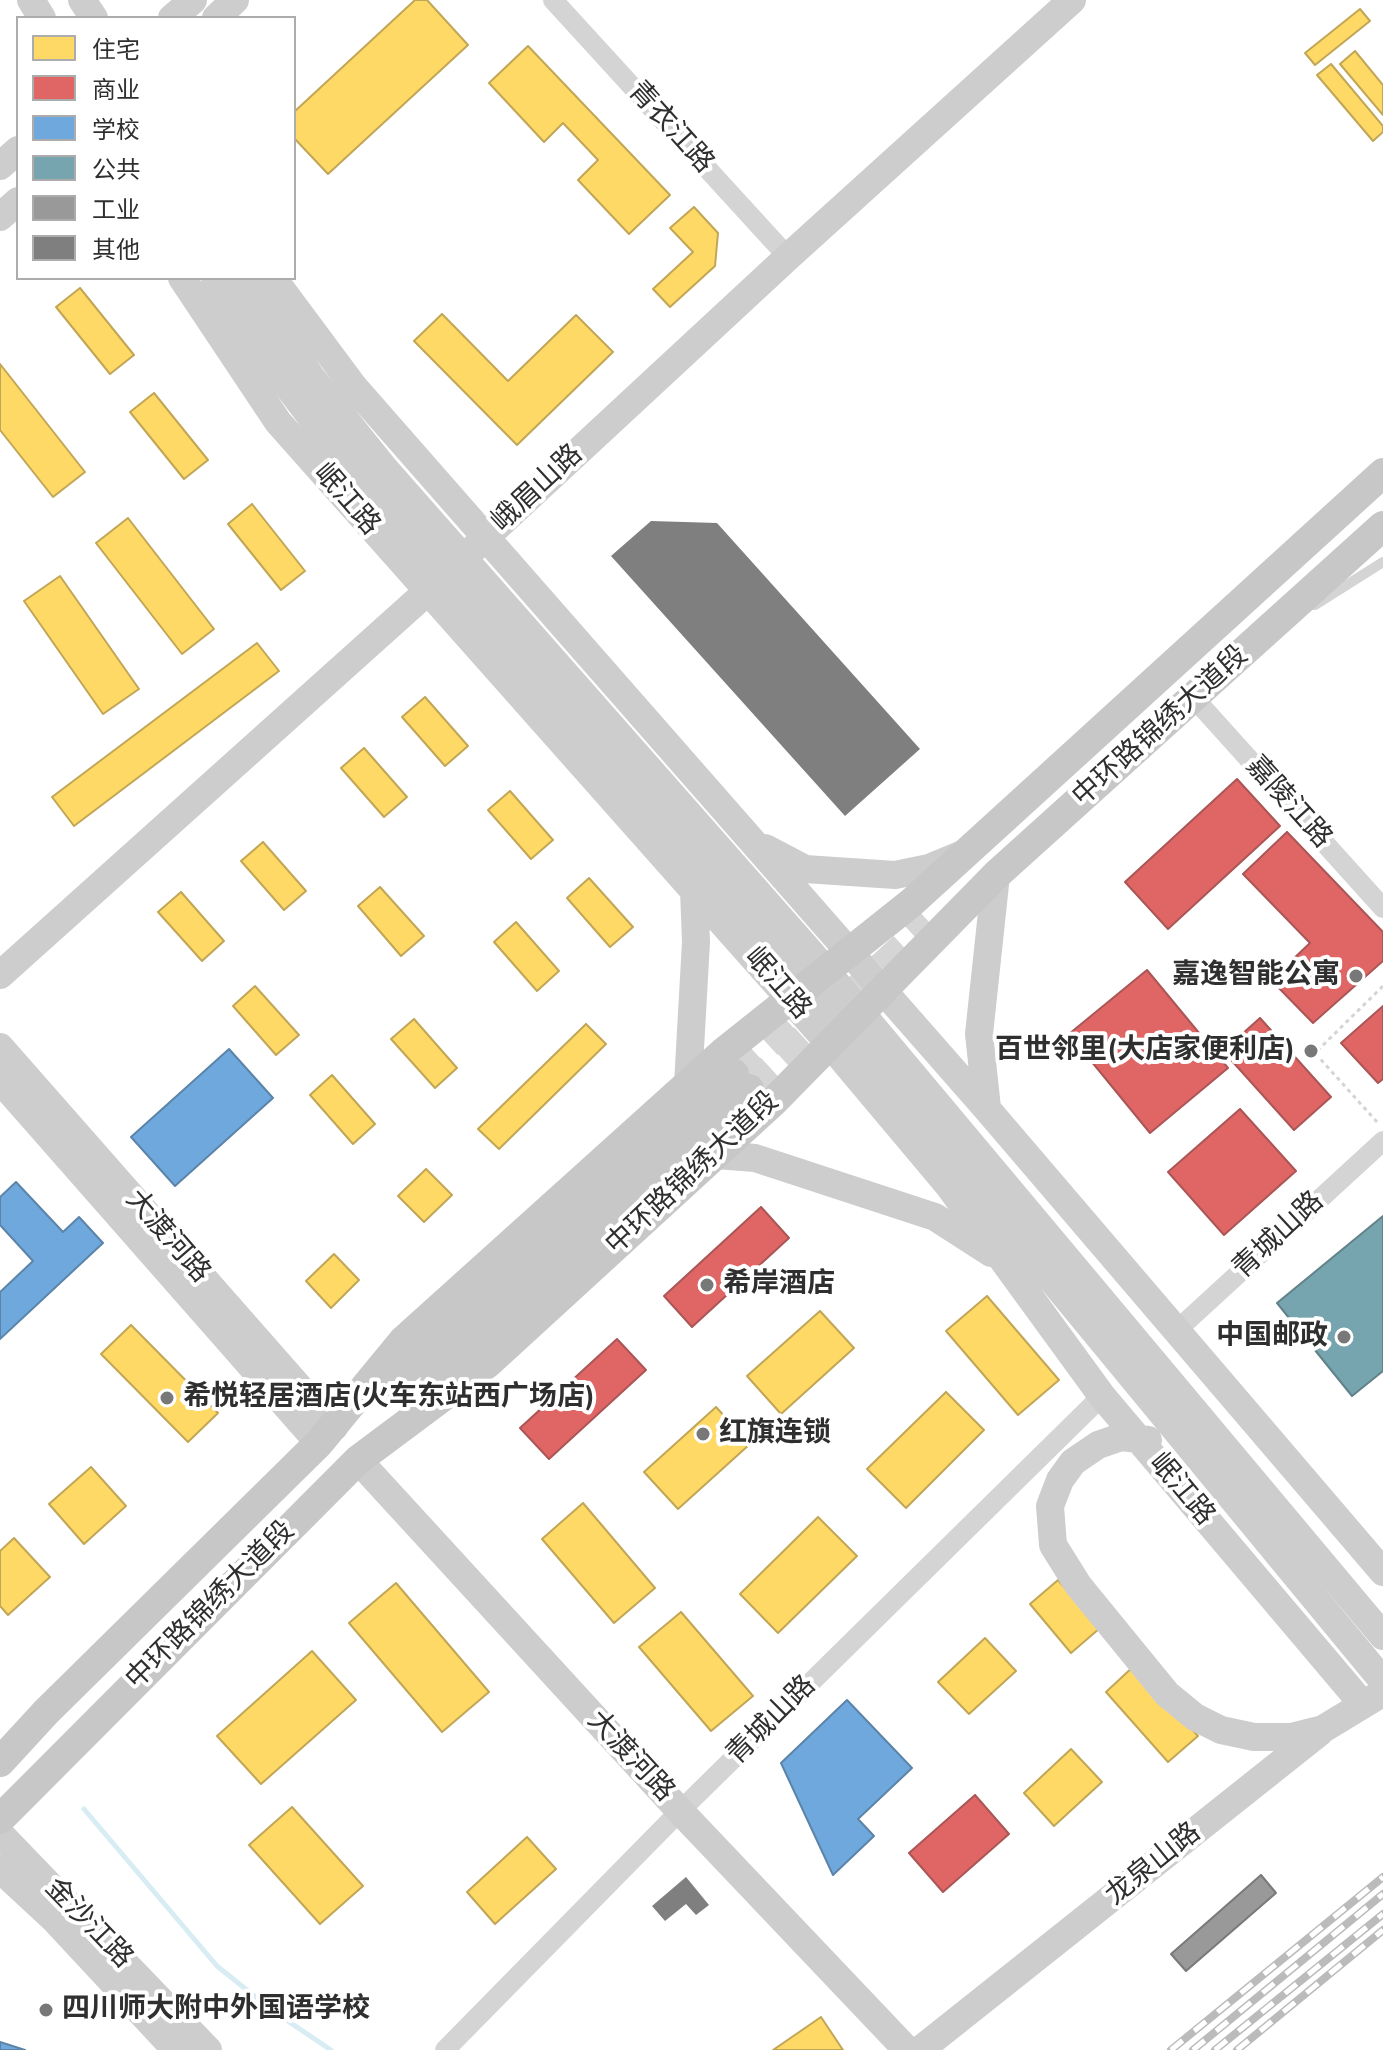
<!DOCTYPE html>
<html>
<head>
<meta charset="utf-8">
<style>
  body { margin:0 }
  #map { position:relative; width:1383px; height:2050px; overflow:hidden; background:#fff; font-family:"Nunito Sans","Noto Sans SC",sans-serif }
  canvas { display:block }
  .legend { position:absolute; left:16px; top:16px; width:280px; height:264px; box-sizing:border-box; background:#fff; border:2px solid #acacac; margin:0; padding:10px 14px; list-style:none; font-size:24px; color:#2f2f2f }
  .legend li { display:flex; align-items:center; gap:16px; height:40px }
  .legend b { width:40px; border:2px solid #acacac }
</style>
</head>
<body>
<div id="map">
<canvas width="1383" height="2050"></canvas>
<ul class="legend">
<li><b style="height:22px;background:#ffd966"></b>住宅</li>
<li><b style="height:22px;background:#e06666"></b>商业</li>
<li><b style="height:22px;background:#6fa8dc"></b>学校</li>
<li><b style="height:22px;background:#76a5af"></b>公共</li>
<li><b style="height:22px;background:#999"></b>工业</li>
<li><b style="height:22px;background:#7f7f7f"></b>其他</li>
</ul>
</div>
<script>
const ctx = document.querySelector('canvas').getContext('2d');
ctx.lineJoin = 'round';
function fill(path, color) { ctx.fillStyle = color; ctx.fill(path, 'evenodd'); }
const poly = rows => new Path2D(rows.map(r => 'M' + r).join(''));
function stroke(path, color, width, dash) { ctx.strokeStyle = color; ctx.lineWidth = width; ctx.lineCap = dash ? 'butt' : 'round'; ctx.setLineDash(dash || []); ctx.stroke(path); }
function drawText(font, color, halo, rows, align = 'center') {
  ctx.font = font + ' "Nunito Sans","Noto Sans SC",sans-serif'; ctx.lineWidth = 8; ctx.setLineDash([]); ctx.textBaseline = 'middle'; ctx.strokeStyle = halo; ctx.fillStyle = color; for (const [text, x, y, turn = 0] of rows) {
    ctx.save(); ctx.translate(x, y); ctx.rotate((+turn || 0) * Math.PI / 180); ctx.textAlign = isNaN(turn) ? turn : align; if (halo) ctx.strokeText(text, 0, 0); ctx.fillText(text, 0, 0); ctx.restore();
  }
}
const homes = poly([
  [415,0,427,0,468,45,328,174,294,138,294,112,415,0],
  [1360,9,1370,21,1315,65,1305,53,1360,9],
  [528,46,670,195,629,234,578,180,598,160,563,123,544,142,489,83,528,46],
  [1355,51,1383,85,1383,115,1340,64,1355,51],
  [1331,64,1383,126,1383,132,1373,141,1317,75,1331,64],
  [694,207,718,233,715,266,670,307,653,289,693,252,670,228,694,207],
  [80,288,134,355,110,374,56,307,80,288],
  [442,314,508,381,576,315,613,352,517,445,414,341,442,314],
  [0,364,85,472,53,497,0,430,0,364],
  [154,393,208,460,184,479,130,412,154,393],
  [252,504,305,571,281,590,228,524,252,504],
  [128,518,214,629,182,654,96,543,128,518],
  [60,576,139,689,103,714,24,601,60,576],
  [257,643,279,671,74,826,52,797,257,643],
  [425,697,468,746,445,766,402,717,425,697],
  [364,748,407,797,384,817,341,768,364,748],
  [510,791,553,840,531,859,488,810,510,791],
  [263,842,306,891,284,910,241,861,263,842],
  [589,878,633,927,610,947,567,898,589,878],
  [380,887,424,936,401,956,358,906,380,887],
  [181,892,224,941,202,961,158,912,181,892],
  [516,922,559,971,537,991,494,942,516,922],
  [255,986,299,1035,276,1055,233,1006,255,986],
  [414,1019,457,1068,435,1088,391,1039,414,1019],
  [586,1024,606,1044,499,1149,478,1129,586,1024],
  [332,1075,375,1124,353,1144,310,1095,332,1075],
  [426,1169,452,1195,424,1222,398,1196,426,1169],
  [334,1254,359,1280,331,1308,306,1281,334,1254],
  [987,1296,1059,1380,1018,1415,946,1331,987,1296],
  [820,1311,854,1348,781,1414,747,1376,820,1311],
  [131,1325,218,1413,188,1442,101,1354,131,1325],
  [946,1392,984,1430,906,1508,867,1469,946,1392],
  [716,1407,750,1444,678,1509,644,1472,716,1407],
  [91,1467,126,1506,84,1544,49,1504,91,1467],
  [583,1503,655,1588,614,1623,542,1539,583,1503],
  [818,1517,857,1556,778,1633,740,1594,818,1517],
  [14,1538,50,1577,8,1615,0,1606,0,1551,14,1538],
  [1058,1580,1100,1628,1071,1653,1030,1604,1058,1580],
  [396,1583,489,1692,442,1732,349,1623,396,1583],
  [681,1612,753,1696,711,1731,639,1647,681,1612],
  [985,1638,1016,1671,969,1714,938,1682,985,1638],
  [312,1651,356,1700,261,1784,217,1736,312,1651],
  [1135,1665,1198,1736,1168,1762,1106,1692,1135,1665],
  [1071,1749,1102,1782,1054,1826,1024,1793,1071,1749],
  [292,1807,363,1886,320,1924,249,1845,292,1807],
  [527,1837,556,1869,495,1924,467,1892,527,1837],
  [821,2017,843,2050,773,2050,821,2017]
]);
const shops = poly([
  [1237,779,1280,826,1168,929,1125,882,1237,779],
  [1287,832,1383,932,1383,961,1313,1023,1271,980,1310,943,1243,874,1287,832],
  [1147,970,1228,1068,1150,1133,1069,1034,1147,970],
  [1383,1006,1383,1079,1378,1083,1341,1043,1383,1006],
  [1260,1018,1331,1097,1294,1130,1223,1051,1260,1018],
  [1240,1109,1296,1171,1224,1235,1168,1172,1240,1109],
  [761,1207,789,1238,692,1327,664,1296,761,1207],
  [617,1339,646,1370,549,1459,520,1428,617,1339],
  [975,1795,1009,1834,943,1892,909,1853,975,1795]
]);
const schools = poly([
  [229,1049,273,1098,175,1186,131,1137,229,1049],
  [16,1182,63,1232,79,1217,103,1243,0,1339,0,1292,33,1261,0,1225,0,1197,16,1182],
  [847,1700,912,1768,858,1819,874,1836,833,1875,781,1763,847,1700],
  [0,2042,25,2050,0,2050,0,2042]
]);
const public = poly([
  [1383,1216,1383,1371,1352,1396,1277,1303,1383,1216]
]);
const industry = poly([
  [1261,1875,1276,1893,1186,1971,1171,1954,1261,1875]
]);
const stream = poly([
  [84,1809,217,1966,273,2011,331,2050]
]);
const building = poly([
  [651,521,717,523,920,749,845,816,611,556],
  [686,1877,709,1905,696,1915,686,1904,665,1921,652,1906]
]);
const primaryTunnel = poly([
  [734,1074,819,996],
  [749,1089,930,923]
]);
const path = poly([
  [1377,1122,1315,1053,1383,986]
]);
const lane = poly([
  [1315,605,1383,562]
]);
const street = poly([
  [553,0,788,257],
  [1193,697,1383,908],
  [1176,1331,1383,1141],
  [445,2050,680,1811,1102,1396]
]);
const secondary = poly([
  [31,0,42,18],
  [82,0,94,18],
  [172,18,193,0],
  [216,18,235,0],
  [0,166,18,150],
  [0,217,18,201],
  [182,278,278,422,828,1042,949,1186,1102,1396,1360,1701],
  [215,278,271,364,333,446,865,1053,1383,1681],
  [245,278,311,377,384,468,810,952,1383,1636],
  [273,278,354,387,987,1109,1383,1572],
  [471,551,788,257,1072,0],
  [765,848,805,869,895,875,929,868,963,854],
  [0,975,438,582],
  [0,1047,334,1427],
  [0,1080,319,1443],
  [688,1084,696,942,694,890],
  [987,1108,979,1034,996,875],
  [716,1155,755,1158,935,1217,991,1253],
  [1148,1440,1121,1437,1098,1445,1073,1462,1060,1480,1050,1506,1053,1545,1078,1585,1167,1694,1195,1717,1221,1730,1254,1737,1291,1737,1323,1729,1379,1695],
  [358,1460,680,1811,907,2050],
  [0,1834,208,2050],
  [0,1869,54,1919,176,2050],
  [920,2050,1320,1732]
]);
const primary = poly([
  [435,1382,749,1089],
  [380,1390,429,1351,734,1074],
  [0,1762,46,1712,319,1443,403,1341,725,1051,911,903,1383,473],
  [0,1819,358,1460,488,1363,773,1102,996,875,1383,526]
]);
const rail = poly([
  [1171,2050,1383,1877],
  [1193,2050,1383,1894],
  [1215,2050,1383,1914],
  [1237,2050,1383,1930]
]);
const markers = [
  [1356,976,8,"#787878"],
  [1311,1051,8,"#787878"],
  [707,1285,8,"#787878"],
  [1344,1337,8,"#787878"],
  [167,1398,8,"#787878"],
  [703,1434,8,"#787878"],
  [46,2010,8,"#787878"]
];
const streetNames = [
  ["青衣江路",670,128,48],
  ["峨眉山路",538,489,-43],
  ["岷江路",346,500,49],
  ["中环路锦绣大道段",1161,727,-42],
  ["嘉陵江路",1288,803,48],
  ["岷江路",777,984,49],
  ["中环路锦绣大道段",693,1174,-43],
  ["青城山路",1279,1236,-43],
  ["大渡河路",167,1237,49],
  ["岷江路",1181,1490,50],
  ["中环路锦绣大道段",211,1606,-45],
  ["青城山路",772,1721,-45],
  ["大渡河路",630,1757,47],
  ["龙泉山路",1154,1865,-39],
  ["金沙江路",88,1924,46]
];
const poiNames = [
  ["嘉逸智能公寓",1340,976,"right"],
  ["百世邻里(大店家便利店)",1295,1051,"right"],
  ["希岸酒店",723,1285],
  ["中国邮政",1328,1337,"right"],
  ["希悦轻居酒店(火车东站西广场店)",183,1398],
  ["红旗连锁",719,1434],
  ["四川师大附中外国语学校",62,2010]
];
fill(homes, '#ffd966');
stroke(homes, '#c1a656', 2);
fill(shops, '#e06666');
stroke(shops, '#ab5656', 2);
fill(schools, '#6fa8dc');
stroke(schools, '#5c84a8', 2);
fill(public, '#76a5af');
stroke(public, '#618289', 2);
fill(industry, '#999');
stroke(industry, '#797979', 2);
stroke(stream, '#d8ecf3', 5);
fill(building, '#7f7f7f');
stroke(primaryTunnel, '#d5d5d5', 30, [30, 15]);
stroke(path, '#d4d4d4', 3, [4, 4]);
stroke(lane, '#d4d4d4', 10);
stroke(street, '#d4d4d4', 20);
stroke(secondary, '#cdcdcd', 28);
stroke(primary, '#c7c7c7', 30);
stroke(rail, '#bbb', 8);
stroke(rail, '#fff', 5, [15]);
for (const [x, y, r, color] of markers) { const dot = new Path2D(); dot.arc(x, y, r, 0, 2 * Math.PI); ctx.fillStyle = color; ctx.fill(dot); stroke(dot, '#fff', 3); }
drawText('28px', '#2f2f2f', '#fff', streetNames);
drawText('bold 28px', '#2f2f2f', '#fff', poiNames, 'left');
</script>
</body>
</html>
